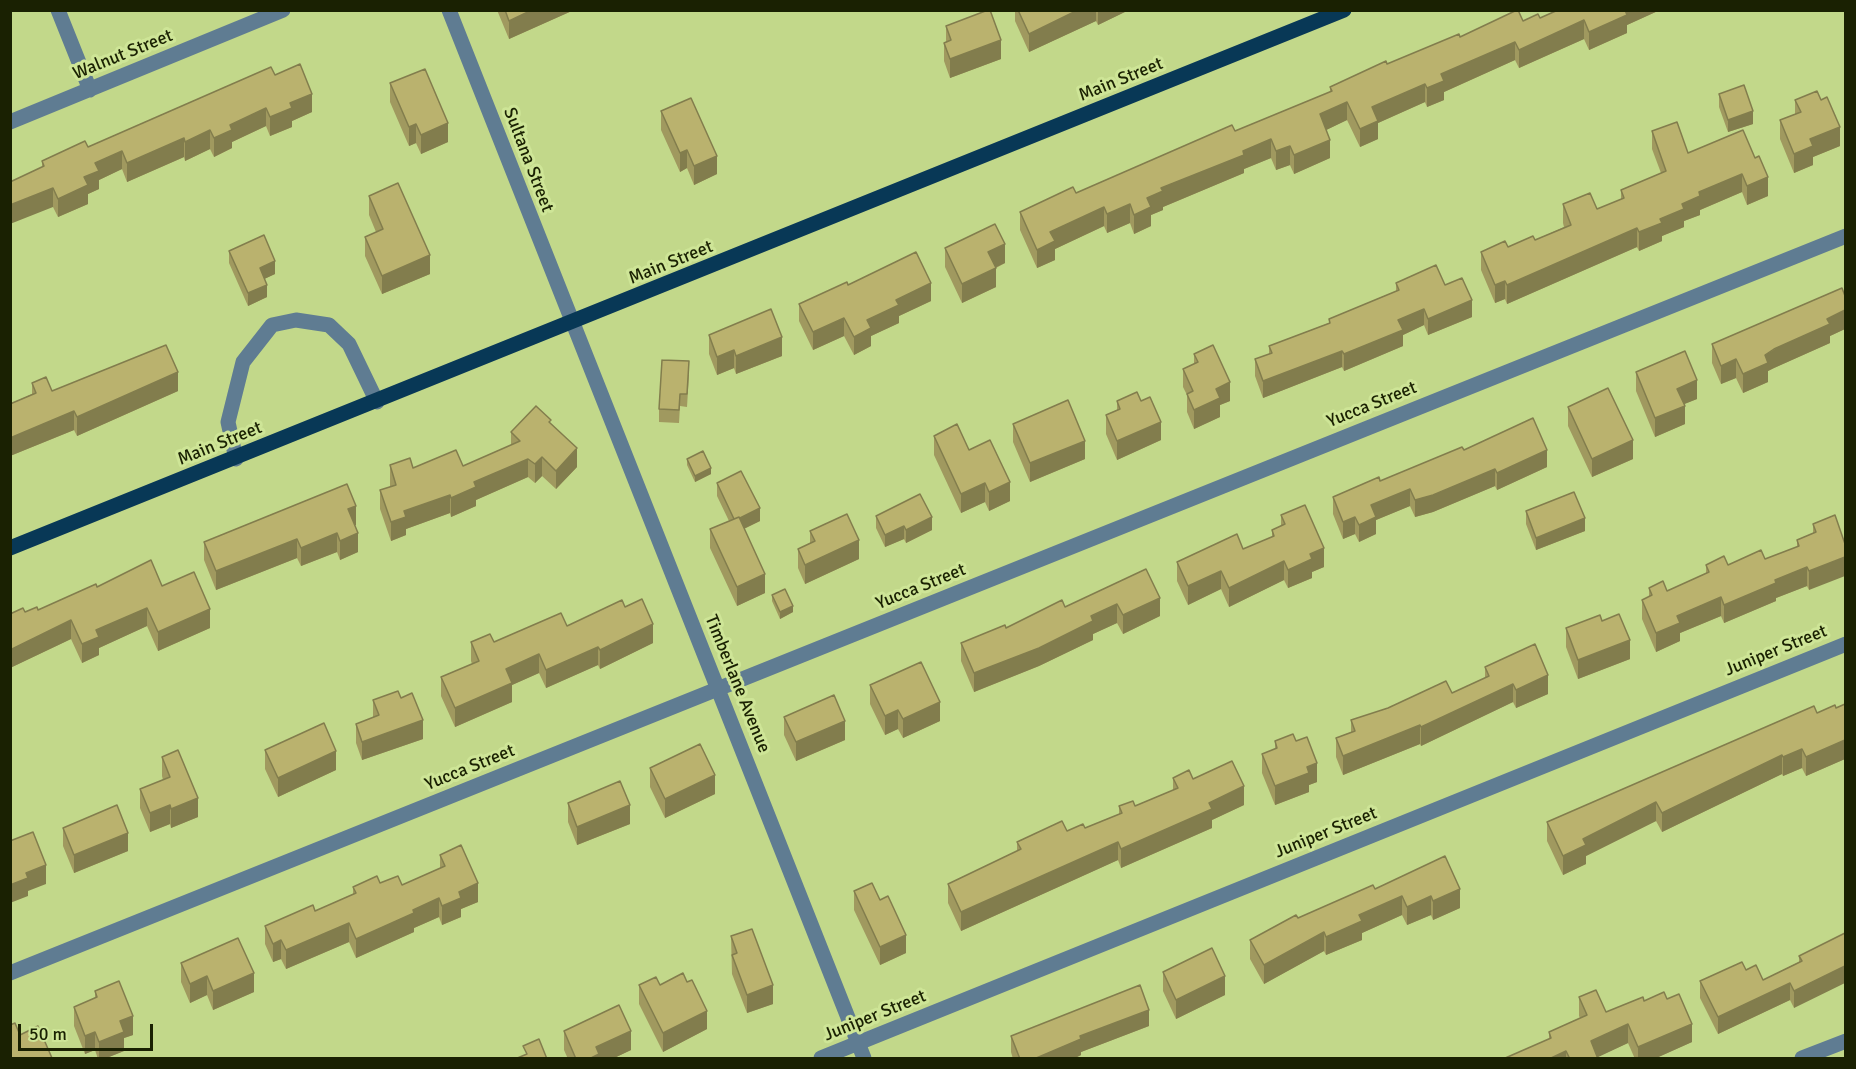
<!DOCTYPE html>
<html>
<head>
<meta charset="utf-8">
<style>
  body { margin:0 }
  #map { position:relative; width:1856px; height:1069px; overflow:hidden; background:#c2d88a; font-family:Signika,sans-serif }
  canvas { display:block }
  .frame { position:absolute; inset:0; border:12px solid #1a2102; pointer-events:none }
  .scale { position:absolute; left:18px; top:1024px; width:135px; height:27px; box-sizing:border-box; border:3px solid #1a2102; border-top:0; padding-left:8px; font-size:18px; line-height:21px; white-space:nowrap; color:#1a2102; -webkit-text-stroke:4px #cee597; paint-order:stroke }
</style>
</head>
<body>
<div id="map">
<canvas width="1856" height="1069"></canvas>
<div class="frame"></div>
<div class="scale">50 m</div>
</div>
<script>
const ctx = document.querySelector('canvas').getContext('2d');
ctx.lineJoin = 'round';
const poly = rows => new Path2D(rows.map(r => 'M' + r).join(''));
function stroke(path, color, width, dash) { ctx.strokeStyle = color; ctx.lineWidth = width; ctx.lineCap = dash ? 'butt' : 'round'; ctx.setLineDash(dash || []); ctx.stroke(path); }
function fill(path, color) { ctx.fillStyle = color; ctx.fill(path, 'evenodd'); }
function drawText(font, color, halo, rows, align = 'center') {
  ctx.font = font + ' Signika,sans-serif'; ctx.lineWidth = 6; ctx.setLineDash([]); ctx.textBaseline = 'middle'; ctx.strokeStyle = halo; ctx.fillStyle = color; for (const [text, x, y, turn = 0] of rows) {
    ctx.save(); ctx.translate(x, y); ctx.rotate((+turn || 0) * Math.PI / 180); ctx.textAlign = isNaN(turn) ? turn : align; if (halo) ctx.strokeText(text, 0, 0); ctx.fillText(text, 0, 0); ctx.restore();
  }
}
const minor = poly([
  [58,10,90,90],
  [449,10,864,1058],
  [10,122,283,10],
  [236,459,228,422,243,362,272,325,296,320,329,325,349,344,377,402],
  [10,973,1846,236],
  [821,1058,1846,644],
  [1802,1058,1846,1041]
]);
const major = poly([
  [10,548,1344,10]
]);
const wall = poly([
  [497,10,574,10,509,39],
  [1015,10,1129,10,1098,25,1096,21,1029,52,1015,21],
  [1558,10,1660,10,1627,25,1627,33,1589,50,1584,39,1519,68,1515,60,1444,92,1444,100,1427,107,1425,102,1378,123,1378,139,1360,147,1347,120,1326,130,1330,158,1294,174,1290,165,1276,170,1271,158,1244,169,1244,173,1163,207,1163,210,1151,215,1151,226,1134,234,1130,223,1107,233,1104,226,1055,249,1055,260,1037,268,1020,230,1020,212,1076,193,1235,131,1330,92,1330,87,1460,37,1523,21,1540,18],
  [946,26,1001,59,950,78,944,61,944,43,946,42],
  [275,75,312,112,292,121,292,127,270,136,266,126,232,142,232,148,214,157,210,149,185,161,184,157,127,182,122,169,99,180,99,189,88,194,88,204,58,217,53,207,42,168,42,161,88,147],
  [390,83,448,142,421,154,416,143,409,146,390,102],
  [1719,94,1753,124,1728,132,1719,107],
  [1795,100,1840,146,1813,157,1813,165,1794,173,1780,139,1780,120,1795,114],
  [661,111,717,174,694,185,687,168,680,172,661,130],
  [1743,130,1768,196,1747,205,1742,192,1700,210,1700,215,1684,221,1684,227,1662,236,1662,241,1639,251,1637,247,1507,304,1505,299,1495,303,1481,270,1481,252,1508,247,1535,240,1564,227,1563,223,1563,204,1597,209,1621,199,1621,190,1661,173,1652,149,1652,131,1688,153],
  [369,196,430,274,382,294,365,256,365,237,376,232,369,215],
  [945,248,1005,263,996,268,996,287,962,303,945,267],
  [229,251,275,274,264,279,267,297,248,306,229,263],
  [1396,283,1445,285,1472,317,1428,335,1424,325,1403,335,1403,346,1344,371,1342,367,1263,398,1255,376,1255,359,1269,354,1269,346,1329,323,1329,319,1396,291],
  [848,285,931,301,899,316,899,323,871,336,871,346,854,355,844,336,813,350,799,321,799,304],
  [1845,296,1845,329,1830,336,1830,343,1774,368,1768,371,1768,382,1743,393,1736,378,1721,384,1712,363,1712,344],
  [709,335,782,356,736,374,734,368,717,375,709,354],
  [1194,354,1230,401,1220,405,1220,417,1194,429,1187,412,1187,395,1183,387,1183,369,1194,364],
  [1636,372,1697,399,1684,404,1685,424,1655,437,1636,391],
  [689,374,687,407,680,406,679,423,659,422,659,409],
  [32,383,52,391,178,391,77,436,74,430,10,456,10,404,32,394],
  [1117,401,1161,440,1117,460,1106,434,1106,415,1117,410],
  [1568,407,1633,459,1592,477,1568,426],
  [1013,424,1085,459,1030,482,1013,442],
  [551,425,577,467,556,489,542,476,535,483,528,477,476,500,476,506,451,517,450,513,406,529,406,535,391,541,380,509,380,490,390,487,390,465,413,468,463,466,511,445,511,432],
  [934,436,969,450,1010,501,989,511,985,502,961,513,934,455],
  [1464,450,1547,467,1497,490,1495,486,1433,512,1415,517,1410,506,1376,520,1376,534,1359,542,1355,534,1343,539,1333,514,1333,497,1380,481],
  [687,459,711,474,695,482,687,465],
  [717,483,760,521,744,529,765,593,737,606,710,548,710,529,729,521,717,496],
  [1526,511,1585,531,1536,550,1526,524],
  [1281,515,1324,567,1312,572,1312,578,1288,588,1284,580,1229,607,1221,589,1188,605,1177,581,1177,562,1243,549,1272,537,1272,530,1281,526],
  [1835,515,1809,590,1807,586,1776,598,1776,601,1724,623,1721,616,1680,633,1680,641,1656,652,1642,619,1642,600,1649,597,1649,588,1667,591,1706,574,1706,565,1728,565,1765,559,1797,547,1797,540,1813,534,1813,524],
  [876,516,932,530,906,543,904,539,885,547,876,528],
  [355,525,358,552,340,560,337,552,301,566,297,558,216,590,204,560,204,542,356,525],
  [810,531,859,559,805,584,798,568,798,549,810,544],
  [1146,569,1160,616,1123,634,1117,623,1093,634,1093,640,1039,666,974,692,961,661,961,643,1065,607],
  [162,586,210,628,158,651,147,626,99,648,99,655,82,663,71,639,10,668,10,614,38,610,97,587],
  [772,595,793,612,780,619,772,601],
  [625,607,653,643,600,669,598,665,546,688,539,673,512,685,512,702,455,727,441,696,441,677,472,664,471,661,471,642,494,642,567,626],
  [1602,621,1630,659,1578,679,1566,647,1566,628],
  [1485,667,1548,694,1516,708,1513,702,1421,746,1420,744,1343,775,1336,757,1336,738,1351,732,1351,720,1452,693,1485,678],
  [870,685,940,721,903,738,898,729,885,735,870,704],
  [401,698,423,739,362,760,356,743,356,724,373,718,373,700],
  [1845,704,1845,759,1806,776,1802,768,1783,776,1782,774,1662,832,1656,821,1586,856,1586,864,1563,875,1547,841,1547,822,1817,713,1836,708],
  [784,717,845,740,796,761,784,735],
  [1275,741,1296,741,1317,782,1309,785,1309,792,1275,805,1262,773,1262,754,1275,749],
  [265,750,336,770,278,797,265,769],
  [162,757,198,817,171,828,170,824,150,832,140,808,140,789,163,780,162,776],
  [650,768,715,794,665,818,650,787],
  [1173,778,1193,779,1244,805,1212,820,1212,828,1121,868,1118,860,961,931,948,903,948,884,1017,851,1017,842,1085,828,1119,814,1119,806,1135,806,1173,790],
  [568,803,630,824,577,845,568,822],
  [63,828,128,851,74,873,63,846],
  [440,855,478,902,461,909,461,917,442,925,439,917,414,928,414,932,356,958,349,942,286,969,281,959,273,962,265,944,265,926,315,911,353,894,353,887,380,883,402,885,440,868],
  [1445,856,1460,908,1433,920,1431,915,1407,925,1402,915,1362,933,1362,940,1326,955,1324,951,1264,984,1250,959,1250,940,1298,918,1375,889],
  [854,891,880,900,906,953,880,965,854,910],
  [1845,933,1794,1008,1790,1000,1718,1034,1700,998,1700,981,1746,970,1763,980,1799,962,1799,956],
  [731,936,773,1004,747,1013,732,974],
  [181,963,254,992,213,1010,207,995,190,1003,181,982],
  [1163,972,1225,995,1176,1019,1163,991],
  [639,985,660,985,707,1029,663,1052,639,1004],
  [95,991,133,1035,124,1038,124,1051,104,1059,98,1059,95,1050,85,1054,74,1026,74,1007,95,998],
  [1579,997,1606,1012,1644,1001,1667,999,1692,1042,1654,1059,1635,1059,1628,1043,1597,1057,1598,1059,1503,1059,1549,1039,1549,1032,1580,1018,1579,1016],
  [1149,1026,1081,1052,1081,1055,1073,1059,1013,1059,1011,1052,1011,1036],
  [564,1031,631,1050,612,1059,568,1059,564,1050]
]);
const shadedWall = poly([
  [532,10,574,10,509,39,509,21],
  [1078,10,1096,10,1096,21,1029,52,1029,34],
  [1098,10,1129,10,1098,25],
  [1624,10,1660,10,1627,25,1627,33,1589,50,1589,32],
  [1584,20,1584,39,1519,68,1519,50],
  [1001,40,1001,59,950,78,950,59],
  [1515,42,1515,60,1444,92,1444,100,1427,107,1427,88,1441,74],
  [10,49,12,49,12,68,10,68],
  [1425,84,1425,102,1378,123,1378,139,1360,147,1360,129,1372,107],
  [312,94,312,112,292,121,292,127,270,136,270,117,290,103],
  [1347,102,1347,120,1320,133,1320,114],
  [266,108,266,126,232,142,232,148,214,157,214,138,230,125],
  [1753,111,1753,124,1728,132,1728,120],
  [448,123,448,142,421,154,421,135],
  [416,124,416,143,409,146,409,127],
  [1840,127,1840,146,1813,157,1813,165,1794,173,1794,154,1810,139],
  [210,130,210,149,185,161,185,142],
  [184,138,184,157,127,182,127,163],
  [1271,139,1271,158,1244,169,1244,173,1163,207,1163,210,1151,215,1151,226,1134,234,1134,215,1147,198,1161,188,1243,151],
  [1330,140,1330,158,1294,174,1294,155],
  [1290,146,1290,165,1276,170,1276,151],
  [687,150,687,168,680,172,680,153],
  [122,151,122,169,99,180,99,189,88,194,88,204,58,217,58,199,84,177,95,163],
  [717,156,717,174,694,185,694,166],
  [1742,174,1742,192,1700,210,1700,215,1684,221,1684,227,1662,236,1662,241,1639,251,1639,232,1699,192],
  [1768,177,1768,196,1747,205,1747,186],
  [53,188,53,207,10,224,10,205],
  [1130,204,1130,223,1107,233,1107,214],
  [1104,207,1104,226,1055,249,1055,260,1037,268,1037,250,1050,232],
  [1637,228,1637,247,1507,304,1507,285],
  [1005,244,1005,263,988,271,988,252],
  [430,255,430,274,382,294,382,276],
  [275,261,275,274,260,281,260,268],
  [996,268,996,287,962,303,962,284],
  [1505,281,1505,299,1495,303,1495,285],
  [931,283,931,301,899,316,899,323,871,336,871,346,854,355,854,337,867,320,896,300],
  [267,285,267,297,248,306,248,293],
  [1472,300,1472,317,1428,335,1428,319],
  [1424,309,1424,325,1403,335,1403,346,1344,371,1344,354,1398,320],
  [1845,310,1845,329,1830,336,1830,343,1774,368,1768,371,1768,382,1743,393,1743,374,1765,355,1827,319],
  [844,318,844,336,813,350,813,332],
  [782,337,782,356,736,374,736,356],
  [734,350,734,368,717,375,717,357],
  [1342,351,1342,367,1263,398,1263,381],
  [1736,359,1736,378,1721,384,1721,366],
  [178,372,178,391,77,436,77,417],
  [1697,380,1697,399,1677,407,1677,389],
  [1230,382,1230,401,1220,405,1220,417,1194,429,1194,410,1216,389],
  [1685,406,1685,424,1655,437,1655,418],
  [74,411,74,430,10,456,10,438],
  [1161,422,1161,440,1117,460,1117,441],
  [1633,440,1633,459,1592,477,1592,459],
  [1085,441,1085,459,1030,482,1030,463],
  [577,448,577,467,556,489,556,471],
  [1547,450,1547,467,1497,490,1497,473],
  [542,457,542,476,535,483,535,464],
  [528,459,528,477,476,500,476,506,451,517,451,498,474,482],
  [711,468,711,474,695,482,695,476],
  [1495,469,1495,486,1433,512,1415,517,1415,500],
  [1010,482,1010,501,989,511,989,492],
  [985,483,985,502,961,513,961,494],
  [1410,489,1410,506,1376,520,1376,534,1359,542,1359,525,1371,505],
  [450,495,450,513,406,529,406,535,391,541,391,522,404,511],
  [356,506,356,525,348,528,348,509],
  [760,508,760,521,735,533,735,521],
  [932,517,932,530,906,543,906,530],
  [1355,517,1355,534,1343,539,1343,522],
  [1585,518,1585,531,1536,550,1536,538],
  [904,526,904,539,885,547,885,535],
  [337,533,337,552,301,566,301,548],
  [358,533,358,552,340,560,340,541],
  [297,539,297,558,216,590,216,571],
  [859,540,859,559,805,584,805,565],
  [1324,548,1324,567,1312,572,1312,578,1288,588,1288,570,1310,554],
  [1845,557,1845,576,1809,590,1809,571],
  [1284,561,1284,580,1229,607,1229,588],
  [1807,567,1807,586,1776,598,1776,601,1724,623,1724,605,1775,580],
  [1221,571,1221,589,1188,605,1188,586],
  [765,574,765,593,737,606,737,587],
  [1721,597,1721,616,1680,633,1680,641,1656,652,1656,633,1677,616],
  [1160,598,1160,616,1123,634,1123,615],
  [1117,604,1117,623,1093,634,1093,640,1039,666,974,692,974,673],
  [793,606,793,612,780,619,780,612],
  [147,608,147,626,99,648,99,655,82,663,82,644,96,630],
  [210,609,210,628,158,651,158,632],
  [71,620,71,639,10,668,10,650],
  [653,624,653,643,600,669,600,650],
  [1630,640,1630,659,1578,679,1578,660],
  [598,647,598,665,546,688,546,670],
  [539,654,539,673,512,685,512,702,455,727,455,708,506,669],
  [1548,675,1548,694,1516,708,1516,690],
  [1513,684,1513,702,1421,746,1421,727],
  [940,702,940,721,903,738,903,719],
  [898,710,898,729,885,735,885,716],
  [423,720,423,739,362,760,362,742],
  [845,721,845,740,796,761,796,742],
  [1420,725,1420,744,1343,775,1343,756],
  [1845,740,1845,759,1806,776,1806,757],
  [1802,749,1802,768,1783,776,1783,757],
  [336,751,336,770,278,797,278,778],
  [1782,755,1782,774,1662,832,1662,813],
  [1317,763,1317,782,1309,785,1309,792,1275,805,1275,786,1307,767],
  [715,775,715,794,665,818,665,799],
  [1244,786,1244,805,1212,820,1212,828,1121,868,1121,849,1209,803],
  [198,798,198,817,171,828,171,809],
  [1656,802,1656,821,1586,856,1586,864,1563,875,1563,856,1583,839],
  [170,805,170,824,150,832,150,813],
  [630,805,630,824,577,845,577,827],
  [128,833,128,851,74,873,74,855],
  [1118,842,1118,860,961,931,961,912],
  [46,865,46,884,28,891,28,896,10,903,10,885,26,873],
  [478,883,478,902,461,909,461,917,442,925,442,906,459,892],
  [1460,889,1460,908,1433,920,1433,901],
  [1402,896,1402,915,1362,933,1362,940,1326,955,1326,937,1359,915],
  [1431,896,1431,915,1407,925,1407,907],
  [439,898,439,917,414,928,414,932,356,958,356,939,413,910],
  [349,923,349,942,286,969,286,950],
  [1324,932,1324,951,1264,984,1264,965],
  [906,935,906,953,880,965,880,947],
  [281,940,281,959,273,962,273,944],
  [1845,962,1845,983,1794,1008,1794,991],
  [254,973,254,992,213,1010,213,991],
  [207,976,207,995,190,1003,190,984],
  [1225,976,1225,995,1176,1019,1176,1000],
  [1790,983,1790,1000,1718,1034,1718,1017],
  [773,985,773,1004,747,1013,747,995],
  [1149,1010,1149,1026,1081,1052,1081,1055,1073,1059,1034,1059,1080,1036],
  [707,1011,707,1029,663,1052,663,1033],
  [133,1016,133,1035,124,1038,124,1051,104,1059,99,1059,99,1042,120,1021],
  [1628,1024,1628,1043,1594,1059,1591,1041],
  [1692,1024,1692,1042,1654,1059,1638,1059,1638,1047],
  [631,1031,631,1050,612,1059,589,1059,596,1047],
  [95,1032,95,1050,85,1054,85,1036],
  [1566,1051,1566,1059,1549,1059]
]);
const building = poly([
  [505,10,532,10,509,21,505,10],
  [988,10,990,10,1001,40,950,59,944,43,951,40,946,26,988,10],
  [1018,10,1078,10,1029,34,1018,10],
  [1517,10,1518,10,1523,21,1538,14,1540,18,1558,10,1625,10,1627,15,1589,32,1584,20,1519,50,1515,42,1441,74,1444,81,1427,88,1425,84,1372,107,1378,121,1360,129,1347,102,1320,114,1330,140,1294,155,1290,146,1276,151,1271,139,1243,151,1244,155,1161,188,1163,191,1147,198,1151,207,1134,215,1130,204,1107,214,1104,207,1050,232,1055,241,1037,250,1020,212,1073,187,1076,193,1232,125,1235,131,1332,91,1330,87,1386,61,1387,64,1459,34,1460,37,1517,10],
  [300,64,312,94,290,103,292,108,270,117,266,108,230,125,232,130,214,138,210,130,185,142,184,138,127,163,122,151,95,163,99,171,84,177,88,185,58,199,53,188,10,205,10,182,44,166,42,161,85,141,88,147,271,67,275,75,300,64],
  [425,69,448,123,421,135,416,124,409,127,390,83,425,69],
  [1744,85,1753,111,1728,120,1719,94,1744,85],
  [1817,91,1821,100,1827,97,1840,127,1810,139,1813,146,1794,154,1780,120,1801,112,1795,100,1817,91],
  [691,98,717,156,694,166,687,150,680,153,661,111,691,98],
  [1677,122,1688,153,1743,130,1755,158,1759,156,1768,177,1747,186,1742,174,1699,192,1700,196,1682,204,1684,209,1660,219,1662,223,1639,232,1637,228,1507,285,1505,281,1495,285,1481,252,1505,241,1508,247,1533,236,1535,240,1571,225,1563,204,1590,193,1597,209,1624,198,1621,190,1666,171,1652,131,1677,122],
  [398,183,430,255,382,276,365,237,383,229,369,196,398,183],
  [995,224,1005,244,988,252,996,268,962,284,945,248,995,224],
  [264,235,275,261,260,268,267,285,248,293,229,251,264,235],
  [916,252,931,283,896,300,899,305,867,320,871,328,854,337,844,318,813,332,799,304,847,282,848,285,916,252],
  [1436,265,1445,285,1462,278,1472,300,1428,319,1424,309,1398,320,1403,330,1344,354,1342,351,1263,381,1255,359,1272,353,1269,346,1330,323,1329,319,1399,290,1396,283,1436,265],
  [1842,288,1845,296,1845,310,1827,319,1830,324,1774,349,1765,355,1768,363,1743,374,1736,359,1721,366,1712,344,1842,288],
  [771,309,782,337,736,356,734,350,717,357,709,335,771,309],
  [166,345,178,372,77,417,74,411,10,438,10,404,36,393,32,383,46,377,52,391,166,345],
  [1213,345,1230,382,1216,389,1220,398,1194,410,1187,394,1193,391,1183,369,1198,362,1194,354,1213,345],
  [1685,351,1697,380,1677,389,1685,406,1655,418,1636,372,1685,351],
  [662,360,689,361,687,394,680,394,679,410,659,409,662,360],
  [1608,388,1633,440,1592,459,1568,407,1608,388],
  [1137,392,1141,401,1150,397,1161,422,1117,441,1106,415,1120,409,1117,401,1137,392],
  [1068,400,1085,441,1030,463,1013,424,1068,400],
  [536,406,551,420,549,422,577,448,556,471,542,457,535,464,528,459,474,482,476,487,451,498,450,495,404,511,406,517,391,522,380,490,396,485,390,465,410,458,413,468,456,450,463,466,520,441,511,432,536,406],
  [1533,418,1547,450,1497,473,1495,469,1433,495,1415,500,1410,489,1371,505,1376,517,1359,525,1355,517,1343,522,1333,497,1379,477,1380,481,1462,447,1464,450,1533,418],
  [957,424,969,450,990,440,1010,482,989,492,985,483,961,494,934,436,957,424],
  [703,451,711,468,695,476,687,459,703,451],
  [741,471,760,508,740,518,739,517,734,519,717,483,741,471],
  [347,484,356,506,348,509,358,533,340,541,337,533,301,548,297,539,216,571,204,542,347,484],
  [1574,492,1585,518,1536,538,1526,511,1574,492],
  [920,494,932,517,906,530,904,526,885,535,876,516,920,494],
  [1305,505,1324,548,1310,554,1312,559,1288,570,1284,561,1229,588,1221,571,1188,586,1177,562,1237,534,1243,549,1274,536,1272,530,1285,524,1281,515,1305,505],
  [847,514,859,540,805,565,798,549,815,541,810,531,847,514],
  [1835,515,1845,544,1845,557,1809,571,1807,567,1775,580,1776,583,1724,605,1721,597,1677,616,1680,623,1656,633,1642,600,1652,595,1649,588,1663,581,1667,591,1709,572,1706,565,1724,556,1728,565,1761,550,1765,559,1799,546,1797,540,1816,532,1813,524,1835,515],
  [739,517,765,574,737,587,710,529,739,517],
  [151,560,162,586,194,572,210,609,158,632,147,608,96,630,99,637,82,644,71,620,10,650,10,614,23,608,25,612,37,607,38,610,96,584,97,587,151,560],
  [1146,569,1160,598,1123,615,1117,604,1091,616,1093,621,1039,648,974,673,961,643,1005,625,1006,628,1062,600,1065,607,1146,569],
  [785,589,793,606,780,612,772,595,785,589],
  [642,599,653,624,600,650,598,647,546,670,539,654,506,669,512,683,455,708,441,677,479,661,471,642,490,634,494,642,561,613,567,626,622,600,625,607,642,599],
  [1619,614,1630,640,1578,660,1566,628,1600,615,1602,621,1619,614],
  [1535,644,1548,675,1516,690,1513,684,1421,727,1420,725,1343,756,1336,738,1355,731,1351,720,1388,708,1446,681,1452,693,1489,676,1485,667,1535,644],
  [921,662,940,702,903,719,898,710,885,716,870,685,921,662],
  [398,691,401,698,412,693,423,720,362,742,356,724,379,715,373,700,398,691],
  [834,695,845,721,796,742,784,717,834,695],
  [1845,704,1845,740,1806,757,1802,749,1783,757,1782,755,1662,813,1656,802,1583,839,1586,845,1563,856,1547,822,1814,706,1817,713,1835,705,1836,708,1845,704],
  [324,723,336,751,278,778,265,750,324,723],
  [1293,734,1296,741,1307,737,1317,763,1307,767,1309,773,1275,786,1262,754,1277,748,1275,741,1293,734],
  [700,744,715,775,665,799,650,768,700,744],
  [178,750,198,798,171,809,170,805,150,813,140,789,170,777,162,757,178,750],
  [1232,761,1244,786,1209,803,1212,809,1121,849,1118,842,961,912,948,884,1021,849,1017,842,1062,821,1067,831,1083,824,1085,828,1122,813,1119,806,1133,801,1135,806,1178,788,1173,778,1189,770,1193,779,1232,761],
  [620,781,630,805,577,827,568,803,620,781],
  [117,805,128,833,74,855,63,828,117,805],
  [33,832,46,865,26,873,28,878,10,885,10,841,33,832],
  [461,845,478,883,459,892,461,898,442,906,439,898,413,910,414,913,356,939,349,923,286,950,281,940,273,944,265,926,313,905,315,911,356,893,353,887,377,876,380,883,398,876,402,885,445,866,440,855,461,845],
  [1445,856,1460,889,1433,901,1431,896,1407,907,1402,896,1359,915,1362,921,1326,937,1324,932,1264,965,1250,940,1296,915,1298,918,1373,885,1375,889,1445,856],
  [872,883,880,900,888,896,906,935,880,947,854,891,872,883],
  [752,929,773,985,747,995,732,955,737,953,731,936,752,929],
  [1845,933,1845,966,1794,991,1790,983,1718,1017,1700,981,1742,962,1746,970,1756,965,1763,980,1802,961,1799,956,1845,933],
  [238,938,254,973,213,991,207,976,190,984,181,963,238,938],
  [1212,948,1225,976,1176,1000,1163,972,1212,948],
  [683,973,687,982,692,980,707,1011,663,1033,639,985,656,977,660,985,683,973],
  [119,981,133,1016,120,1021,124,1032,99,1042,95,1032,85,1036,74,1007,97,997,95,991,119,981],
  [1140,985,1149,1010,1080,1036,1081,1039,1034,1059,1020,1059,1011,1036,1140,985],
  [1596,990,1606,1012,1643,997,1644,1001,1664,992,1667,999,1679,994,1692,1024,1638,1047,1628,1024,1591,1041,1598,1059,1570,1059,1566,1051,1549,1059,1503,1059,1551,1038,1549,1032,1587,1015,1579,997,1596,990],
  [619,1005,631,1031,596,1047,599,1054,589,1059,576,1059,564,1031,619,1005],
  [15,1023,20,1035,38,1026,52,1058,50,1059,10,1059,10,1025,15,1023],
  [539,1039,547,1059,515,1059,527,1054,523,1046,539,1039]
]);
const streetNames = [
  ["Walnut Street",123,55,-22],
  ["Main Street",1121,80,-22],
  ["Sultana Street",528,160,69],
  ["Main Street",671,263,-22],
  ["Yucca Street",1372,405,-22],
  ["Main Street",220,444,-22],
  ["Yucca Street",921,587,-22],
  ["Juniper Street",1776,651,-22],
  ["Timberlane Avenue",737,684,68],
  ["Yucca Street",470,768,-22],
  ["Juniper Street",1326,833,-22],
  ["Juniper Street",875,1016,-22]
];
stroke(minor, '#5f7c92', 15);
stroke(major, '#083856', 15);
fill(wall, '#a0995f');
fill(shadedWall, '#827d4d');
fill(building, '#bab26e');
stroke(building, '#827d4d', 1.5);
drawText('18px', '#1a2102', '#cee597', streetNames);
</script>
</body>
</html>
